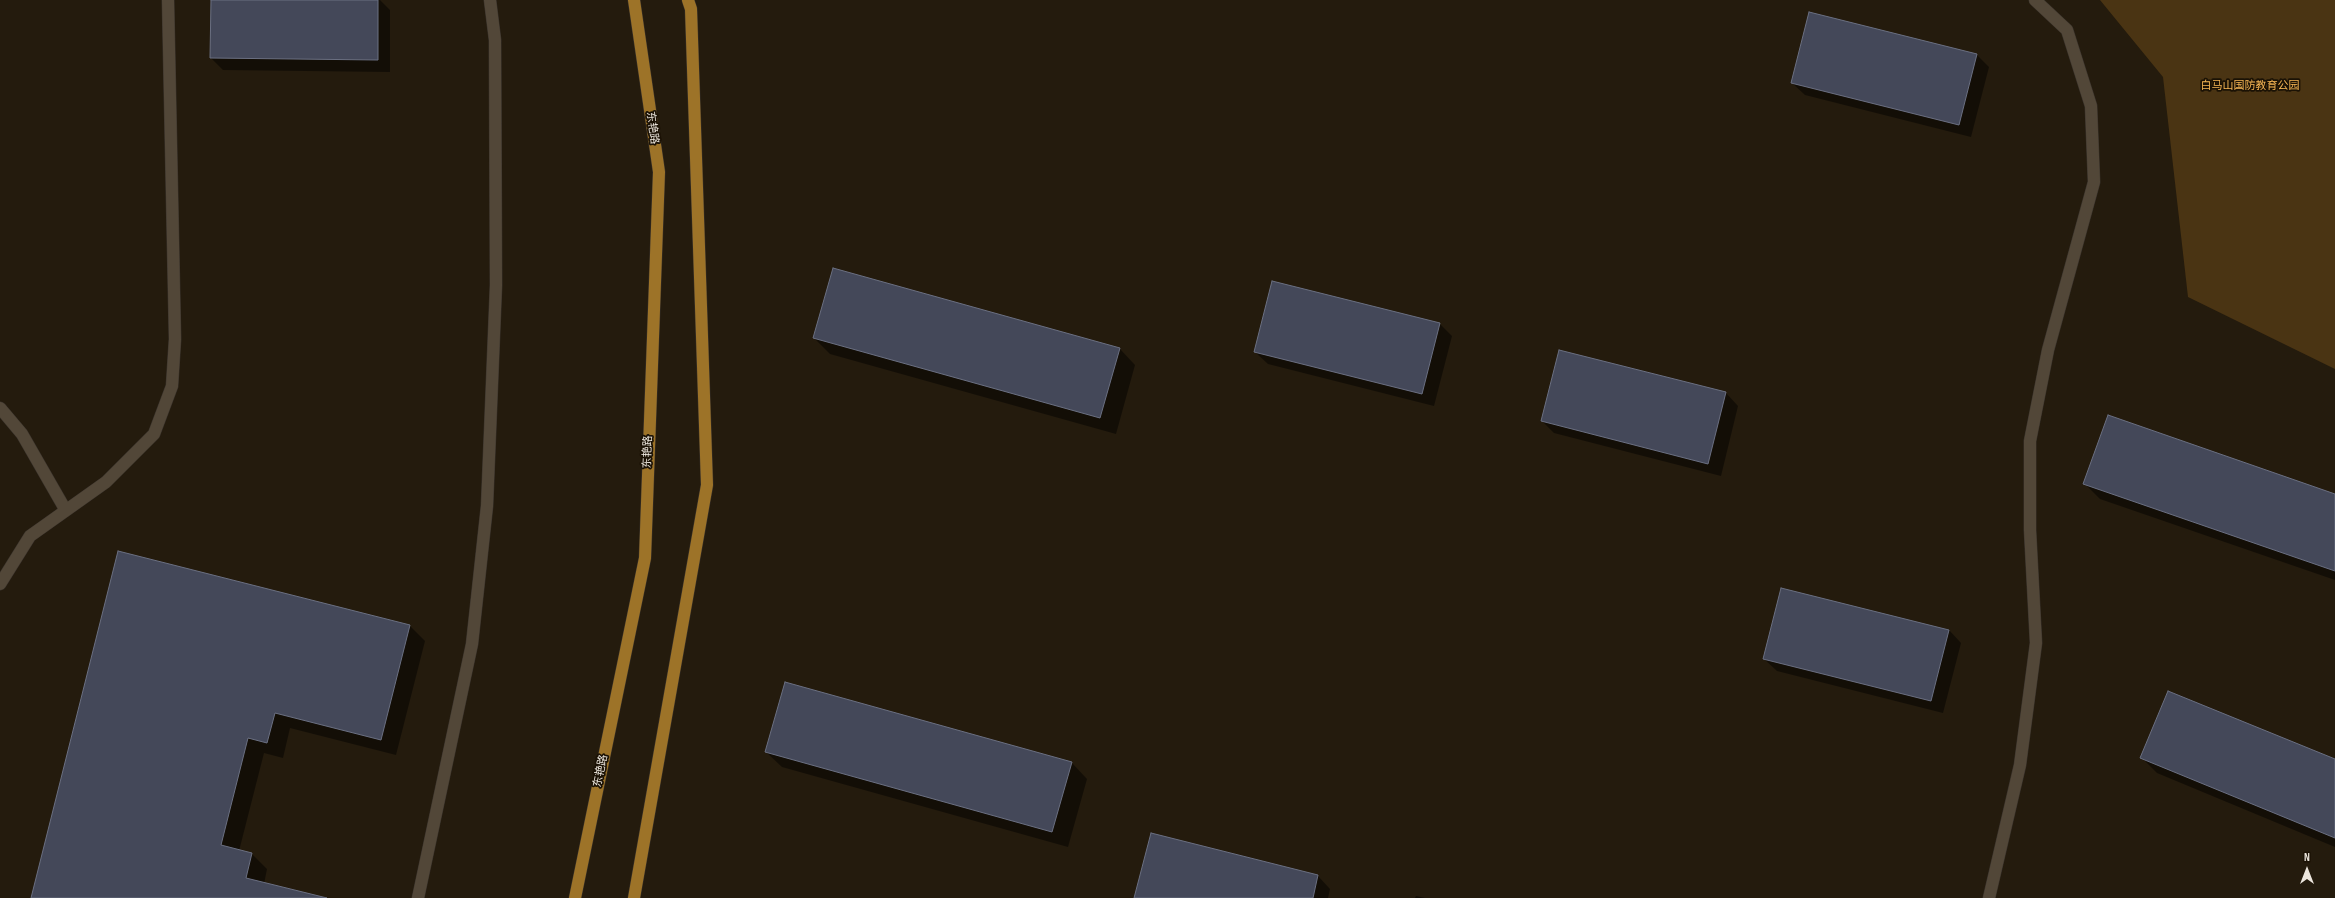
<!DOCTYPE html>
<html>
<head>
<meta charset="utf-8">
<style>
  body { margin:0 }
  #map { position:relative; width:2335px; height:898px; overflow:hidden; background:#241b0d; font-family:"Sofia Sans Condensed",sans-serif }
  canvas { display:block }
  .north { position:absolute; left:2287px; top:850px; width:40px; height:40px; -webkit-text-stroke:3px #1b1205; paint-order:stroke; rotate:0deg; font-size:11px; font-weight:700; line-height:16px; text-align:center; color:#ece6dd }
  .north::after { content:''; display:block; margin:auto; width:14px; height:18px; background:#ece6dd; clip-path:polygon(50% 0,100% 100%,50% 72%,0 100%) }
</style>
</head>
<body>
<div id="map">
<canvas width="2335" height="898"></canvas>
<div class="north">N</div>
</div>
<script>
const ctx = document.querySelector('canvas').getContext('2d');
ctx.lineJoin = 'round';
function fill(path, color) { ctx.fillStyle = color; ctx.fill(path, 'evenodd'); }
const poly = rows => new Path2D(rows.map(r => 'M' + r).join(''));
function stroke(path, color, width, dash) { ctx.strokeStyle = color; ctx.lineWidth = width; ctx.lineCap = dash ? 'butt' : 'round'; ctx.setLineDash(dash || []); ctx.stroke(path); }
function drawText(font, color, halo, rows, align = 'center') {
  ctx.font = font + ' "Sofia Sans Condensed","Noto Sans SC",sans-serif'; ctx.lineWidth = 3.5; ctx.setLineDash([]); ctx.textBaseline = 'middle'; ctx.strokeStyle = halo; ctx.fillStyle = color; for (const [text, x, y, turn = 0] of rows) {
    ctx.save(); ctx.translate(x, y); ctx.rotate((+turn || 0) * Math.PI / 180); ctx.textAlign = isNaN(turn) ? turn : align; if (halo) ctx.strokeText(text, 0, 0); ctx.fillText(text, 0, 0); ctx.restore();
  }
}
const green = poly([
  [2100,0,2335,0,2335,369,2188,297,2163,77]
]);
const shadow = poly([
  [212,0,380,0,390,10,390,72,223,70,211,58],
  [1977,55,1989,67,1971,137,1805,95,1792,83],
  [1440,324,1452,336,1434,406,1268,364,1255,352],
  [814,338,1120,349,1135,365,1116,434,830,354],
  [1559,351,1726,393,1738,406,1721,476,1554,433,1542,421],
  [2084,483,2335,495,2335,580,2100,499],
  [119,553,409,625,425,641,396,755,290,728,283,758,264,753,239,851,252,854,267,869,264,884,323,898,32,898],
  [1949,630,1961,643,1943,713,1777,671,1764,659],
  [766,752,1072,763,1087,779,1068,847,782,767],
  [2141,757,2335,760,2335,847,2157,773],
  [1151,834,1318,876,1330,889,1328,898,1135,898],
  [1416,896,1425,898,1415,898]
]);
const building = poly([
  [211,0,378,0,378,60,210,58,211,0],
  [1809,12,1977,54,1959,125,1791,83,1809,12],
  [833,268,1120,348,1100,418,813,338,833,268],
  [1272,281,1440,323,1422,394,1254,352,1272,281],
  [1559,350,1726,392,1708,464,1541,421,1559,350],
  [2108,415,2335,494,2335,571,2083,484,2108,415],
  [118,551,410,625,381,740,275,713,267,743,248,738,221,845,252,853,246,878,327,898,31,898,118,551],
  [1781,588,1949,630,1931,701,1763,659,1781,588],
  [785,682,1072,762,1052,832,765,752,785,682],
  [2168,691,2335,759,2335,838,2140,758,2168,691],
  [1151,833,1318,875,1313,898,1134,898,1151,833]
]);
const minor = poly([
  [0,408,22,434,65,509],
  [0,584,30,536,106,482,154,434,172,386,175,339,168,0],
  [418,898,472,644,487,506,496,285,495,40,490,0],
  [1989,898,2020,765,2036,643,2030,530,2030,441,2048,350,2094,182,2091,106,2067,30,2035,0]
]);
const major = poly([
  [575,898,645,558,659,172,634,0],
  [634,898,707,485,691,9,688,0]
]);
const parkNames = [
  ["白马山国防教育公园",2250,86]
];
const streetNames = [
  ["东艳路",652,128,82],
  ["东艳路",648,452,-88],
  ["东艳路",601,771,-78]
];
fill(green, '#4a3413');
fill(shadow, '#0007');
fill(building, '#444859');
stroke(building, '#6b7082', 1);
stroke(minor, '#3a332c', 13);
stroke(major, '#3a332c', 13);
stroke(minor, '#524738', 12);
stroke(major, '#9d7328', 12);
drawText('11px', '#f6b654', '#1b1205', parkNames);
drawText('11px', '#ece6dd', '#1b1205', streetNames);
</script>
</body>
</html>
